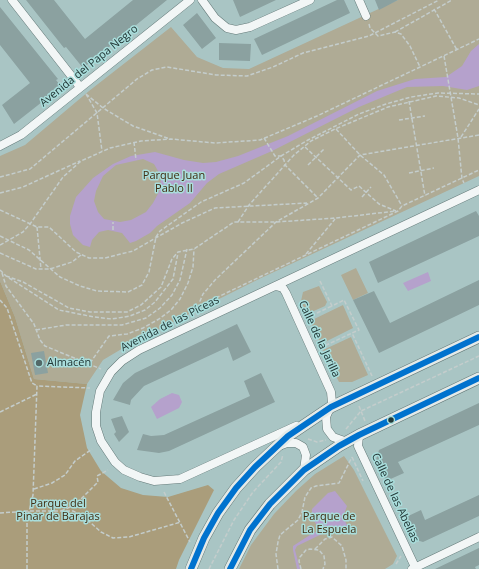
<!DOCTYPE html>
<html>
<head>
<meta charset="utf-8">
<style>
  body { margin:0 }
  canvas { display:block; background:#a9c5c4 }
</style>
</head>
<body>
<canvas width="479" height="569"></canvas>
<script>
const ctx = document.querySelector('canvas').getContext('2d');
ctx.lineJoin = 'round';
function fill(path, color) { ctx.fillStyle = color; ctx.fill(path, 'evenodd'); }
const poly = rows => new Path2D(rows.map(r => 'M' + r).join(''));
function stroke(path, color, width, dash) { ctx.strokeStyle = color; ctx.lineWidth = width; ctx.lineCap = dash ? 'butt' : 'round'; ctx.setLineDash(dash || []); ctx.stroke(path); }
function drawText(font, color, halo, rows, align = 'center') {
  ctx.font = font + ' "Open Sans",sans-serif'; ctx.lineWidth = 3; ctx.setLineDash([]); ctx.textBaseline = 'middle'; ctx.strokeStyle = halo; ctx.fillStyle = color; for (const [text, x, y, turn = 0] of rows) {
    ctx.save(); ctx.translate(x, y); ctx.rotate((+turn || 0) * Math.PI / 180); ctx.textAlign = isNaN(turn) ? turn : align; if (halo) ctx.strokeText(text, 0, 0); ctx.fillText(text, 0, 0); ctx.restore();
  }
}
const green = poly([
  [398,0,479,0,479,176,259,279,135,341,103,360,87,384,34,379,15,317,0,281,0,156,25,145,89,91,171,27,197,57,223,68,249,69],
  [356,268,368,293,353,300,341,275],
  [319,286,327,302,325,306,307,314,301,301,303,292],
  [343,305,353,328,321,344,310,321],
  [351,337,368,375,352,382,339,382,323,350],
  [344,456,354,470,397,556,393,564,385,569,239,569,251,545,274,514,296,491,315,474]
]);
const forest = poly([
  [0,281,15,317,34,379,87,384,80,415,87,448,101,471,121,488,143,495,168,497,208,485,214,490,179,560,176,569,0,569]
]);
const water = poly([
  [479,44,479,86,467,90,443,86,407,87,359,107,272,151,219,174,207,183,190,203,157,226,150,233,136,241,130,243,122,233,108,230,99,232,92,240,90,247,83,245,73,235,70,224,70,216,76,197,93,178,113,164,131,156,155,152,184,160,203,163,216,162,238,156,288,136,377,91,415,79,446,77,462,66,471,51],
  [143,159,154,164,161,176,160,190,153,203,146,212,131,220,120,222,104,219,98,212,94,201,96,191,103,176,116,165],
  [428,272,431,281,408,291,403,283],
  [172,393,179,395,182,402,179,408,157,419,151,407,160,399],
  [335,491,347,506,343,517,348,527,344,530,332,526,324,533,297,546,295,550,300,569,297,569,293,550,293,546,313,533,324,530,316,524,312,518,312,509,328,493]
]);
const building = poly([
  [26,0,54,0,85,39,133,0,167,0,83,68,66,47,64,48],
  [233,0,276,0,240,17],
  [337,0,344,0,350,13,262,55,254,39],
  [375,0,398,0,379,10],
  [0,7,58,79,56,80,60,85,55,90,56,91,14,124,2,105,30,83,0,45],
  [197,13,216,38,202,49,183,25],
  [219,43,251,44,250,61,219,60],
  [476,211,479,216,479,236,378,283,369,262],
  [479,280,479,305,379,353,353,300,374,291,390,323],
  [237,324,251,352,233,361,228,347,144,386,131,400,130,405,113,400,123,383,135,373],
  [44,351,48,373,35,375,31,353],
  [261,373,275,402,169,451,159,453,137,450,143,434,151,436,164,435,250,396,244,381],
  [479,403,479,425,398,462,404,473,386,481,376,460,379,450],
  [122,416,129,432,119,442,114,434,116,432,111,419],
  [479,495,479,516,423,542,413,539,404,518,421,510,425,520],
  [479,548,479,565,475,567,476,569,435,569]
]);
const path = poly([
  [434,9,457,50],
  [369,24,370,28,378,36,395,32,401,34,410,46,420,67],
  [395,32,452,0],
  [444,56,458,138,462,179,464,183],
  [86,94,103,108,133,126,170,139],
  [86,94,97,113,102,151],
  [409,101,425,196],
  [399,120,425,116],
  [336,129,360,155,384,175,402,206],
  [479,135,360,155,318,198,276,222,216,279,203,294,200,301,201,305,398,211,402,206,479,170],
  [461,137,479,109],
  [264,138,275,156,281,156,284,160,285,165,318,198],
  [134,142,136,160],
  [305,147,351,190,359,186,379,204,396,211],
  [308,165,324,149],
  [409,173,434,168],
  [0,177,30,169,137,79,152,70,167,67,216,75,247,76,273,67,303,53,369,36,439,0],
  [0,193,23,187,80,161],
  [362,197,371,187],
  [0,210,37,227,49,227,76,252,89,258,105,258,133,251,182,223,215,208,307,203],
  [238,222,249,205,294,155,311,141,335,129,388,107,436,96,459,98,479,105],
  [37,227,41,269],
  [113,230,113,222],
  [0,236,29,250,60,277,80,286,97,291,128,292,142,285,149,272,156,237,160,231,201,202,244,183,281,156,308,140,359,114,386,104,411,97,438,93,479,94],
  [0,245,23,232,30,224,63,177,81,161,110,148,141,141,171,139,215,143,260,140,317,116,479,39],
  [0,253,36,269,50,269,72,262,81,255],
  [306,254,335,219],
  [0,270,6,276],
  [2,273,6,286,34,324,40,340,45,346,101,369],
  [6,276,23,282,69,308,90,312,127,312,141,305,161,287,172,259,178,252,194,249,234,222,276,222,336,218,396,211],
  [9,278,59,310,94,317,112,319,130,316,145,310,155,302,173,279,178,253],
  [320,281,332,306,344,300,359,330,352,333,372,376],
  [0,300,7,308,32,383,37,386],
  [306,318,332,306],
  [36,330,66,325,122,325,146,318,160,308,172,295,180,280,187,249],
  [320,348,352,333],
  [90,363,109,336,127,334,143,328,159,319,171,310,180,299,188,283,193,267,194,249],
  [359,406,365,421],
  [0,412,37,394],
  [346,429,361,411,479,356],
  [308,439,317,442,326,440],
  [352,457,363,481],
  [34,489,52,483,65,475,75,461,92,449],
  [164,492,190,542],
  [61,511,75,505,98,482,97,476,108,470],
  [0,513,29,511,73,511,83,516,101,532,113,538,129,537,181,522],
  [315,549,325,539,332,537,342,546,346,560,346,569],
  [396,564,401,556],
  [27,569,27,520,33,495,37,386,90,388],
  [209,569,234,520,253,492,281,462,283,454],
  [278,569,276,554,278,542,280,535,298,520,302,512,305,497,311,488,316,486,339,483,352,457],
  [301,569,299,561,300,557,306,550,310,549,319,550,324,556,325,564,323,569]
]);
const minor = poly([
  [12,0,80,87],
  [202,0,215,18,227,28,236,30,250,27,310,0],
  [359,0,366,16],
  [0,146,21,135,190,0],
  [276,286,283,288,286,293,331,392,332,403,326,417,327,429,333,437,347,442],
  [296,426,180,479,154,481,140,477,124,470,115,462,101,441,96,426,96,412,100,391,111,372,122,361,139,350,479,190],
  [359,435,358,446,416,569],
  [279,446,287,443,296,443,303,447,306,455,304,470],
  [412,569,479,537]
]);
const secondary = poly([
  [191,569,204,538,218,513,236,488,255,467,288,436,331,407,479,337],
  [230,569,250,530,270,504,304,470,339,446,359,435,479,378]
]);
const bus1 = poly([
  [191,569,204,538,218,513,236,488,255,467,288,436,331,407,479,337],
  [230,569,250,530,270,504,304,470,339,446,359,435,479,378]
]);
const markers = [
  [39,363,4,"#526968"],
  [391,420,3.5,"#233837"]
];
const streetNames = [
  ["Avenida del Papa Negro",89,66,-39],
  ["Avenida de las Píceas",170,324,-27],
  ["Calle de la Jarilla",319,339,65],
  ["Calle de las Abelias",395,498,65]
];
const parkNames = [
  ["Parque Juan",174,176],
  ["Pablo II",174,189],
  ["Parque del",58,504],
  ["Pinar de Barajas",58,517],
  ["Parque de",329,517],
  ["La Espuela",329,530]
];
const poiNames = [
  ["Almacén",47,363]
];
fill(green, '#afab95');
fill(forest, '#aa9d7b');
fill(water, '#b5a1cc');
fill(building, '#8ba1a0');
stroke(minor, '#647a79', 9);
stroke(secondary, '#647a79', 12);
stroke(path, '#c4cdcc', 1.5, [4, 2]);
stroke(minor, '#f2f6f6', 8);
stroke(secondary, '#e4eae8', 11);
stroke(bus1, '#0072ce', 6);
for (const [x, y, r, color] of markers) { const dot = new Path2D(); dot.arc(x, y, r, 0, 2 * Math.PI); ctx.fillStyle = color; ctx.fill(dot); stroke(dot, '#a9dedc', 1.5); }
drawText('11px', '#233837', '#a9dedc', streetNames);
drawText('11px', '#402c10', '#a9dedc', parkNames);
drawText('11px', '#233837', '#a9dedc', poiNames, 'left');
</script>
</body>
</html>
